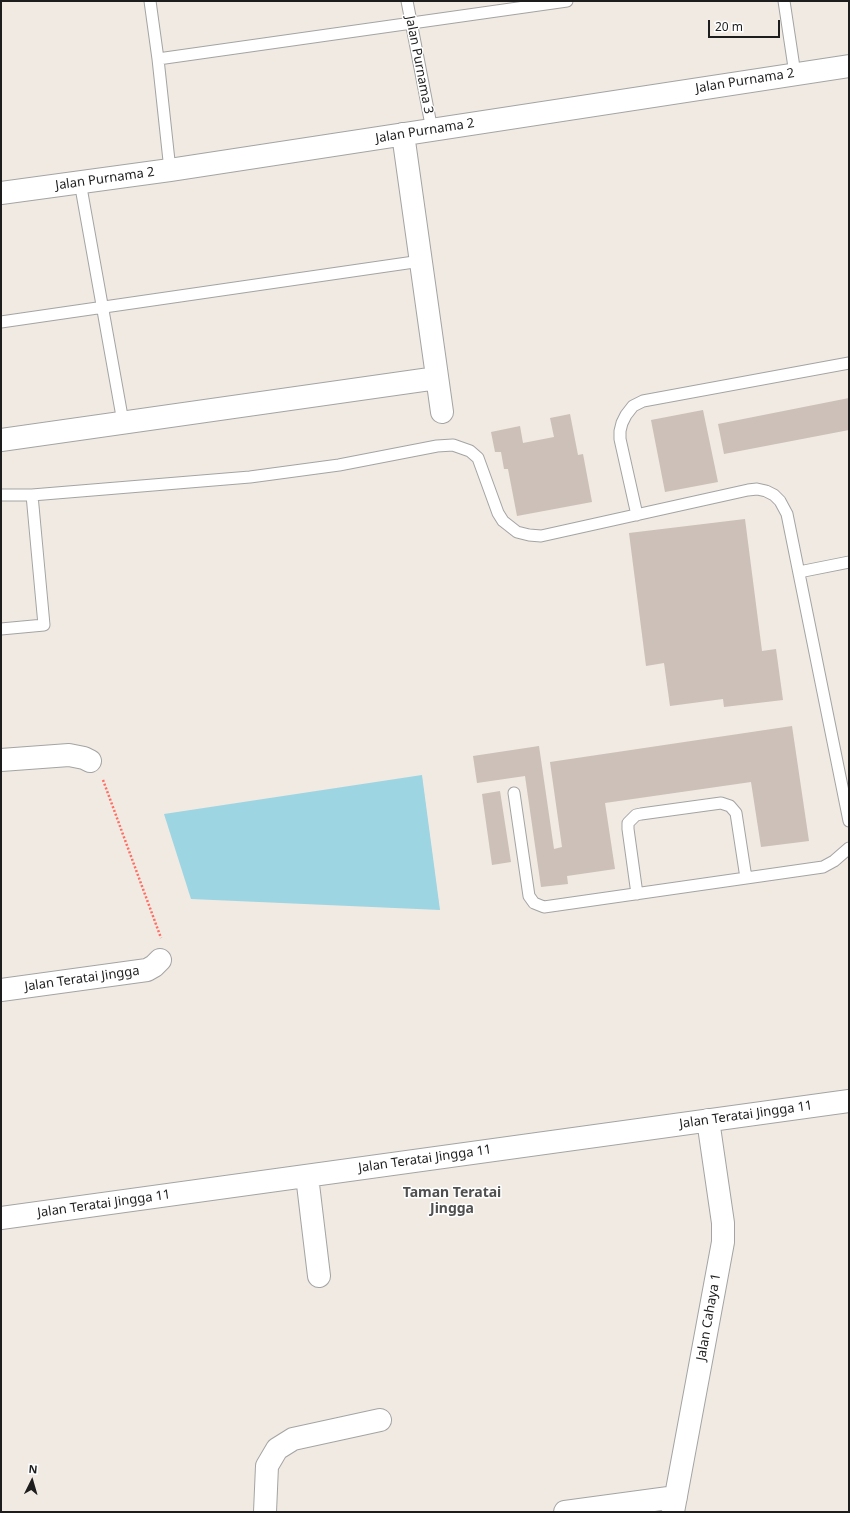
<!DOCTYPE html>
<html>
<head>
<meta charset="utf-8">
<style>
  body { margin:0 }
  #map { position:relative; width:850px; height:1513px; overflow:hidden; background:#f0eae2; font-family:"Noto Sans",sans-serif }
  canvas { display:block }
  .frame { position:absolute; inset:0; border:2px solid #1d1d1d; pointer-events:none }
  .north { position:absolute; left:12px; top:1461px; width:40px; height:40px; -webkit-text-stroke:3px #fff; paint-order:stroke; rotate:5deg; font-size:11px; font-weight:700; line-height:16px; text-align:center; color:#1d1d1d }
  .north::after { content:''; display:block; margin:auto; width:14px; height:18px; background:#1d1d1d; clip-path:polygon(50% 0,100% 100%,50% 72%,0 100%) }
  .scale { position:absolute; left:708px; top:20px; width:72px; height:18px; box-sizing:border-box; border:2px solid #1d1d1d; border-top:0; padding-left:5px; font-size:12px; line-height:14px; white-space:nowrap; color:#1d1d1d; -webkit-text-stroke:3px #fff; paint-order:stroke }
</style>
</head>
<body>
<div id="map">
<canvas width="850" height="1513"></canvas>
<div class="frame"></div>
<div class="north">N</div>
<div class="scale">20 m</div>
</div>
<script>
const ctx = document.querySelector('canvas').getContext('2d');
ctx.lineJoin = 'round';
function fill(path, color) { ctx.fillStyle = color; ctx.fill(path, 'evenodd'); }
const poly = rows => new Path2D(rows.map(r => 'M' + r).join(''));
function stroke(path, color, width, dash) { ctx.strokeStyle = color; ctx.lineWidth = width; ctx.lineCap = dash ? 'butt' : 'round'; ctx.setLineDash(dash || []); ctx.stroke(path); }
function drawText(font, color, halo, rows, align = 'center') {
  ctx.font = font + ' "Noto Sans",sans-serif'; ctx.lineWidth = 3; ctx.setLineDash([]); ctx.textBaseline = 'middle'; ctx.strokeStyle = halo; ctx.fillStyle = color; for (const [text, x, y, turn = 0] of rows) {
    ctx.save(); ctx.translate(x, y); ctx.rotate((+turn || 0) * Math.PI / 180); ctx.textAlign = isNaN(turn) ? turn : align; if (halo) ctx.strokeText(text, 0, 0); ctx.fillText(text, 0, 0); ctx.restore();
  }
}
const water = poly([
  [422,775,440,910,191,899,164,814]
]);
const building = poly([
  [849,398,849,430,724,454,718,424],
  [703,410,718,482,665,492,651,420],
  [570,414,578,455,583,454,592,502,517,516,508,469,504,469,501,452,495,452,491,432,520,426,523,443,554,437,550,418],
  [745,519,762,651,776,649,783,700,724,707,723,699,670,706,664,663,646,666,629,533],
  [792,726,809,841,761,847,751,782,605,803,615,869,567,876,568,884,541,887,525,776,477,783,473,756,539,746,554,849,562,847,550,762],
  [500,791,511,862,492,865,482,794]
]);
const path = poly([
  [103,780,161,938]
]);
const lane = poly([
  [150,1,158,59,170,170],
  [407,1,432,130],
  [784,1,795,74],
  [158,59,567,1],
  [80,182,123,422],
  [1,322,421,261],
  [1,495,32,495,250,477,339,465,437,446,453,445,470,451,478,458,498,513,503,521,517,532,529,535,541,536,748,490,757,489,766,491,774,495,780,501,787,514,849,821],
  [637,515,620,439,620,431,622,423,626,415,633,406,643,401,849,363],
  [799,572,849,562],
  [1,629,44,625,32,495],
  [514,793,529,896,534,903,544,907,823,867,834,861,849,848],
  [637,894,628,829,628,823,636,815,641,814,721,803,730,806,736,813,746,878]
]);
const street = poly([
  [403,134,442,412],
  [1,193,170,170,849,66],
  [1,440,437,378],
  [1,760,69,755,84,758,90,761],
  [1,990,147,970,154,966,160,960],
  [307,1176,319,1276],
  [1,1218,849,1101],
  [265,1512,267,1466,277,1449,293,1439,380,1420],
  [565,1512,676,1497],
  [673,1512,723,1242,723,1223,708,1120]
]);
const streetNames = [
  ["Jalan Purnama 3",419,65,79],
  ["Jalan Purnama 2",745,81,-9],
  ["Jalan Purnama 2",425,131,-9],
  ["Jalan Purnama 2",105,179,-8],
  ["Jalan Teratai Jingga",82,979,-8],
  ["Jalan Teratai Jingga 11",746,1115,-8],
  ["Jalan Teratai Jingga 11",425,1159,-8],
  ["Jalan Teratai Jingga 11",104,1204,-8],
  ["Jalan Cahaya 1",709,1317,-80]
];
const neighbourhoodNames = [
  ["Taman Teratai",452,1193],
  ["Jingga",452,1209]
];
fill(water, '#9ed5e2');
fill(building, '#ccc0b8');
stroke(lane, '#a4a4a4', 13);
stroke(street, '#a4a4a4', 24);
stroke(path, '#ff6d64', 2.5, [2, 2]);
stroke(lane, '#fff', 11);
stroke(street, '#fff', 22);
drawText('13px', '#1d1d1d', '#fff', streetNames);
drawText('bold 14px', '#505050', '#fff', neighbourhoodNames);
</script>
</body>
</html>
